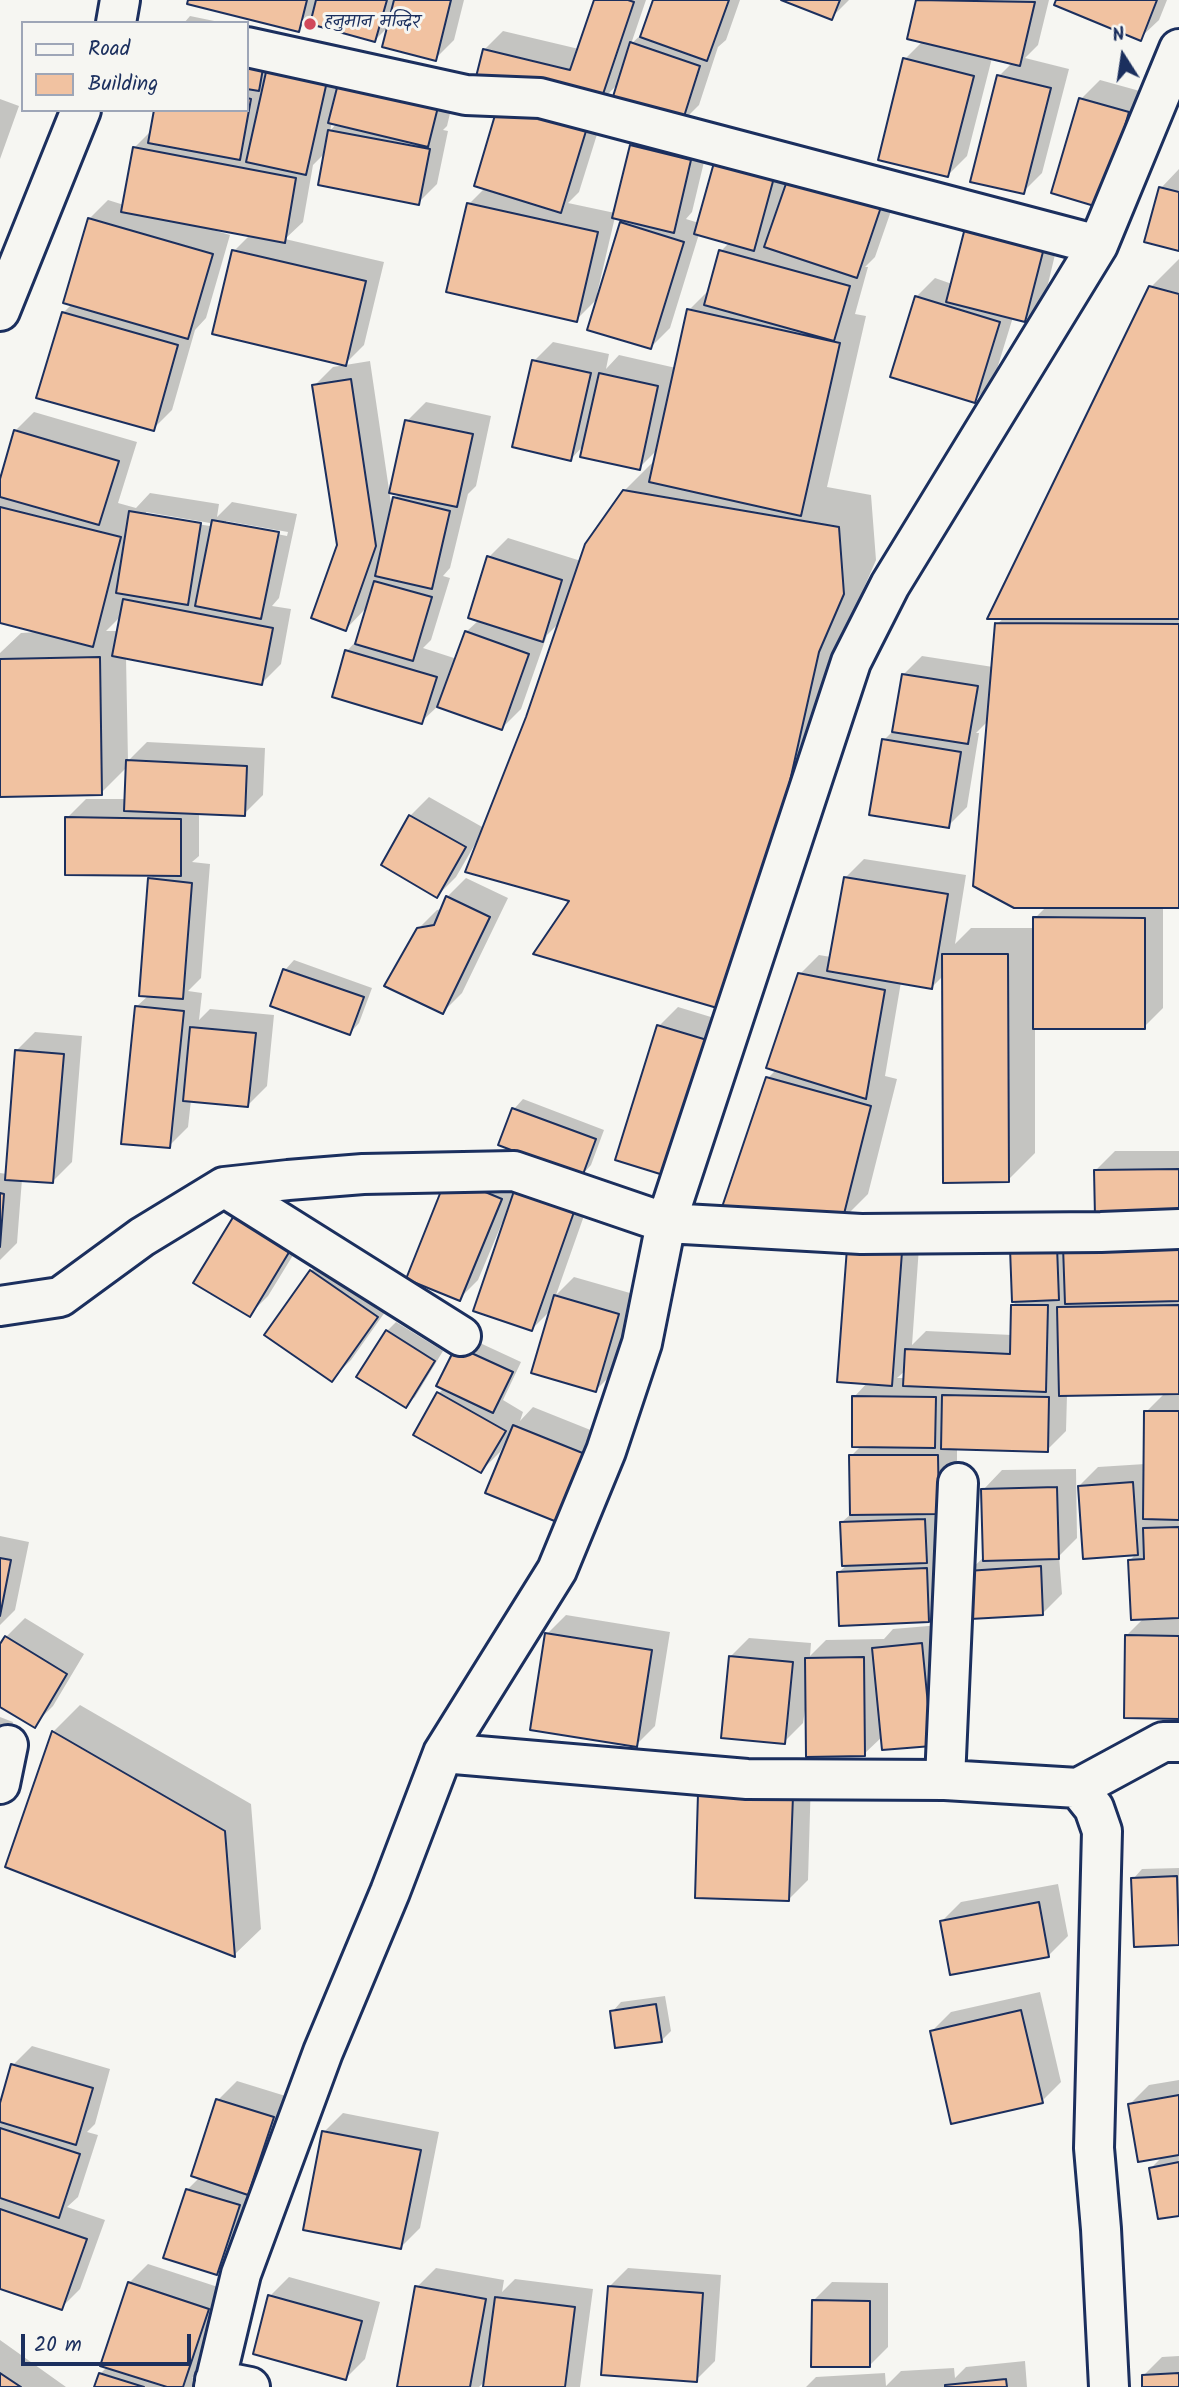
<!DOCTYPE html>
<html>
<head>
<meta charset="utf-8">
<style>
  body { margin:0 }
  #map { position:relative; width:1179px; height:2387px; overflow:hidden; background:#f6f6f2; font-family:Kalam,sans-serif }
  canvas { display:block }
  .legend { position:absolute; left:21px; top:21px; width:228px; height:91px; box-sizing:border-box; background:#f6f6f2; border:2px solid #9ea6b7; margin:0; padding:9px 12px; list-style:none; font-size:21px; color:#1b2f5e }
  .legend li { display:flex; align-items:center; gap:14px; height:35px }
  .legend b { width:35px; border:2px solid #9ea6b7 }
  .north { position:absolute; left:1088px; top:21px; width:70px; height:70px; -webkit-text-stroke:5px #f6f6f2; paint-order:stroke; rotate:348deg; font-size:19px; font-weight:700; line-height:28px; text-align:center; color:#1b2f5e }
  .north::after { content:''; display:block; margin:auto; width:24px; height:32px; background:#1b2f5e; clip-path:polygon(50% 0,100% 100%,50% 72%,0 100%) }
  .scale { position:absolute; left:21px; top:2334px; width:170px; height:32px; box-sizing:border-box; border:4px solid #1b2f5e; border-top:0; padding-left:9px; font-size:21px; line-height:24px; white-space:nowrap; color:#1b2f5e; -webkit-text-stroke:5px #f6f6f2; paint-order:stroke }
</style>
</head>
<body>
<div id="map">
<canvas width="1179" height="2387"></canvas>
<ul class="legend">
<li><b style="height:9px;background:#f6f6f2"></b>Road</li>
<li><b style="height:19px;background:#f1c2a1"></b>Building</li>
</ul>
<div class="north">N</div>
<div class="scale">20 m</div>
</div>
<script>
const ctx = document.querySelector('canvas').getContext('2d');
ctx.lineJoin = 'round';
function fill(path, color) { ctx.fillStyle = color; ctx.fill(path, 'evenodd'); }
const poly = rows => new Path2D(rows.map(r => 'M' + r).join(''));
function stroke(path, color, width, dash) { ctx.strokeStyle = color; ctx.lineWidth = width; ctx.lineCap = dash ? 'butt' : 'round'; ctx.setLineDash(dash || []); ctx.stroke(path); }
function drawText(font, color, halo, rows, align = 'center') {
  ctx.font = font + ' Kalam,"Playpen Sans Deva",sans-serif'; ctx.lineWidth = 6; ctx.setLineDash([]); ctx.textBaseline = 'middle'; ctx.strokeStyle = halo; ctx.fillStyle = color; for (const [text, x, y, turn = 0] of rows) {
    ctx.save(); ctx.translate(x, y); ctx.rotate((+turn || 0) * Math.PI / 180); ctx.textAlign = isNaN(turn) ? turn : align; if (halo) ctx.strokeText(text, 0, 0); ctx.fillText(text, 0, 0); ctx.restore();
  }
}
const shadow = poly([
  [190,0,464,0,454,40,435,59,389,26,375,40,314,14,298,30],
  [596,0,646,0,631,44,644,32,655,0,740,0,726,40,718,47,699,105,680,124,619,83,598,104,604,112,579,192,568,203,615,213,632,146,651,127,709,141,692,212,686,219,699,223,717,160,899,188,875,257,865,267,868,267,855,314,866,316,827,487,871,495,876,560,851,618,813,787,572,900,478,839,456,877,437,896,410,816,429,797,484,828,527,718,560,622,547,635,521,709,502,728,438,706,421,722,347,651,357,640,367,607,346,629,339,545,314,386,333,367,370,361,392,510,395,498,400,493,407,421,426,402,491,416,476,486,468,494,450,568,443,576,450,578,431,640,423,648,457,659,466,632,479,620,489,557,508,538,581,561,624,491,655,460,657,450,639,468,584,445,571,459,534,361,553,342,609,354,606,369,619,355,676,368,689,310,711,288,721,251,730,242,699,234,670,328,651,347,599,297,576,320,469,204,485,188,500,106,484,50,503,31,579,49],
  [615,217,625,220,621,223,600,295,597,294],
  [786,0,849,0,831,18],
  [918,0,1049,0,1038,45,1025,58,1069,69,1042,173,1023,192,999,76,1012,63,992,58,967,156,948,175,905,59,923,41,909,38],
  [1058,0,1167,0,1159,20,1140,38],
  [190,16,224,23,184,23],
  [247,27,284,34,282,45,291,36,348,49,342,77,458,80,447,126,443,130,448,131,437,184,418,203,325,153,313,165,303,222,285,239,384,262,364,345,345,364,234,251,250,235,214,228,213,230,230,235,206,318,195,330,172,410,153,429,63,313,72,304,89,219,108,200,124,205,134,148,152,130,247,110],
  [270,44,265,70,261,70],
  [332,122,337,123,330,131],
  [1100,80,1147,93,1119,187,1081,99],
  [0,99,19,106,0,159],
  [1179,169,1179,249,1161,188],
  [1062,225,1044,301,1025,320,1013,317,993,382,974,401,916,297,935,278,952,284],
  [1179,259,1179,906,1163,906,1163,1008,1144,1027,1035,1027,1035,1153,1008,1180,944,975,932,987,901,982,885,1076,897,1079,868,1194,841,1221,768,1078,776,1070,800,974,819,955,831,957,845,878,864,859,966,875,955,944,971,928,1035,928,1035,918,1047,906,989,720,976,733,979,733,967,807,948,826,884,740,895,729,903,675,922,656,993,667,997,624,1004,618,1151,287],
  [34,412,137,442,118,503,136,508,150,493,219,504,217,517,232,502,297,514,279,598,272,606,291,609,281,664,262,683,126,657,128,761,147,742,265,748,263,795,244,814,199,812,199,856,192,862,210,864,201,978,188,991,202,993,199,1020,210,1009,274,1015,267,1086,248,1105,191,1100,188,1127,169,1146,136,1007,149,995,150,879,155,874,67,818,86,799,126,799,127,767,101,793,0,795,0,653,21,633,37,632,0,622,0,474,3,474,15,431],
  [146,512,210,523,210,526,146,516],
  [226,521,288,532,287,536,226,524],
  [121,616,119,631,106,631],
  [466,878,508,898,462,993,443,1012,418,929,437,910,442,909,447,897],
  [294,960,372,988,359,1023,350,1033,285,970],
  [678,1007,734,1024,692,1157,659,1026],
  [35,1032,82,1036,72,1162,53,1181,22,1179,17,1243,0,1260,0,1173,7,1174,16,1051],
  [523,1099,604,1130,591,1165,582,1175,514,1109],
  [1115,1151,1179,1151,1179,1214,1096,1170],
  [449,1177,592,1193,556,1295,574,1277,637,1295,615,1371,596,1390,551,1310,532,1329,505,1224,502,1223,478,1280,459,1299],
  [1179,1226,1179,1717,1126,1636,1145,1617,1130,1560,1137,1553,1079,1486,1098,1467,1145,1464,1146,1412,1165,1393,1067,1395,1066,1431,1047,1450,957,1448,957,1493,948,1601,929,1620,838,1573,848,1564,842,1522,852,1513,851,1456,862,1445,854,1397,868,1382,849,1249,920,1233,912,1345,926,1331,1012,1335,1013,1305,1018,1300,1012,1249],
  [906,1370,905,1378,897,1378],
  [309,1229,268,1296,249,1315,195,1283],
  [330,1252,395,1298,351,1360,332,1379,311,1271],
  [396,1322,443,1351,415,1397,405,1406,387,1331],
  [467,1337,521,1362,503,1400,523,1412,520,1421,533,1407,603,1435,576,1501,505,1442,500,1452,481,1471,439,1393,444,1388],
  [1076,1469,1077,1538,1059,1556,1062,1594,1043,1613,969,1571,985,1556,983,1490,1002,1470],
  [0,1536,29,1542,15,1610,0,1625],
  [566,1615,670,1632,655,1726,636,1745,547,1634],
  [25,1618,84,1654,53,1706,34,1725,0,1705,0,1647,6,1637],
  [940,1625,950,1725,883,1736,864,1754,807,1710,805,1710,803,1723,784,1742,730,1657,749,1638,811,1643,810,1656,826,1640,884,1639,893,1629],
  [80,1705,251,1804,261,1929,234,1955,7,1866,53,1732],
  [0,1717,13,1722,0,1763],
  [811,1778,808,1880,789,1899,696,1896],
  [1179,1868,1179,1943,1133,1879,1142,1869],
  [1058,1884,1068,1936,1049,1955,942,1921,961,1902],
  [1040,1992,1061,2082,1042,2101,932,2031,951,2012],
  [665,1996,671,2031,661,2041,612,2012,621,2002],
  [32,2046,110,2069,95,2124,87,2132,98,2135,78,2197,67,2207,105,2220,80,2289,61,2308,0,2287,0,2110,13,2065],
  [1179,2080,1179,2214,1151,2168,1163,2156,1130,2104,1149,2085],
  [237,2081,292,2098,235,2254,217,2273,187,2190,200,2177,193,2175,218,2100],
  [343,2113,439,2132,420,2228,401,2247,324,2132],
  [148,2264,227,2290,200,2371,192,2378,203,2381,201,2387,96,2387,101,2373,108,2366,129,2283],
  [436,2268,504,2280,502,2292,515,2279,593,2289,580,2387,484,2387,485,2381,479,2387,399,2387,417,2287],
  [628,2268,721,2275,715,2361,696,2380,609,2287],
  [289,2277,380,2302,365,2359,346,2378,270,2296],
  [832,2282,888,2283,888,2347,869,2366,813,2301],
  [0,2340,66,2387,0,2387],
  [1179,2356,1179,2387,1144,2387,1143,2376,1162,2357],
  [1025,2361,1027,2387,806,2387,816,2377,885,2373,886,2386,901,2371,954,2368,955,2378,966,2367]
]);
const building = poly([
  [188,0,307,0,299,32,187,4,188,0],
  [316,0,387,0,375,42,310,24,316,0],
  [394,0,451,0,436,61,382,47,394,0],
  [594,0,628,0,634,2,599,106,476,77,483,49,570,70,594,0],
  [653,0,729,0,707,61,640,37,653,0],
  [781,0,840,0,832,20,781,0],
  [916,0,1035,2,1020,66,907,39,916,0],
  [1056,0,1157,0,1141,41,1054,5,1056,0],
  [630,42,700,66,681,126,611,103,630,42],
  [247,49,266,52,259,91,247,89,247,49],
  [270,54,330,68,306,175,246,162,270,54],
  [903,58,974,76,948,177,878,160,903,58],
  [997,75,1051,88,1024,194,970,182,997,75],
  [340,76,440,99,428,147,328,123,340,76],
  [247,98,251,99,240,160,148,143,154,110,247,110,247,98],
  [1079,98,1129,112,1101,208,1051,193,1079,98],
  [498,105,586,131,561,213,474,186,498,105],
  [328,130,430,149,419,205,318,185,328,130],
  [630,145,691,160,674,233,612,218,630,145],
  [133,147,296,178,285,243,121,212,133,147],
  [715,159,775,174,754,251,694,234,715,159],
  [789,175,881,207,857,278,764,247,789,175],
  [1159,187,1179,192,1179,251,1144,242,1159,187],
  [467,203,598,232,577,322,446,292,467,203],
  [88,218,213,254,188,339,63,303,88,218],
  [620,222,684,242,651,349,587,330,620,222],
  [966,224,1045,244,1025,322,946,302,966,224],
  [232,250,366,281,346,366,212,334,232,250],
  [719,250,850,286,834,341,704,305,719,250],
  [1149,286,1179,294,1179,619,987,619,1149,286],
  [915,296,1000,322,975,403,890,377,915,296],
  [687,309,840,343,801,516,649,482,687,309],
  [62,312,178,345,154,431,36,398,62,312],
  [532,360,591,373,571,461,512,447,532,360],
  [599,373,658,386,640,470,580,457,599,373],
  [351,379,376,546,346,631,311,618,337,545,312,385,351,379],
  [405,420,473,434,457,507,389,493,405,420],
  [14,430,119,461,99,525,0,497,0,479,14,430],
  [623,490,839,527,844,594,819,652,781,821,724,1010,533,954,569,901,465,872,526,717,585,544,623,490],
  [393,497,450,511,432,589,375,576,393,497],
  [0,507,121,537,93,647,0,623,0,507],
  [129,511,201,523,188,605,116,593,129,511],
  [212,520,279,532,261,619,195,606,212,520],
  [487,556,562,580,543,642,468,618,487,556],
  [374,581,432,597,413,661,355,644,374,581],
  [123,599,273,628,262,685,112,656,123,599],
  [995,623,1179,624,1179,908,1014,908,973,886,995,623],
  [465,631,529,654,502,730,437,707,465,631],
  [345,650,437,677,422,724,332,697,345,650],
  [100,657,102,795,0,797,0,659,100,657],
  [902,674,978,686,968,744,892,732,902,674],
  [882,739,961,752,949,828,869,815,882,739],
  [126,760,247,766,245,816,124,811,126,760],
  [409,815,466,847,437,898,381,865,409,815],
  [65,817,181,819,181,876,65,875,65,817],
  [844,877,948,894,932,989,827,971,844,877],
  [148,878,192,883,183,999,139,996,148,878],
  [446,896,490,917,443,1014,384,986,417,928,434,925,446,896],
  [1033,917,1145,918,1145,1029,1033,1029,1033,917],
  [942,954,1008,954,1009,1182,943,1183,942,954],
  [283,969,364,997,350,1035,270,1006,283,969],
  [798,973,885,990,866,1099,766,1068,798,973],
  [135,1006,184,1011,170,1148,121,1144,135,1006],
  [657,1025,717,1043,673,1178,615,1160,657,1025],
  [190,1027,256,1033,248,1107,183,1101,190,1027],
  [15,1050,64,1054,53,1183,5,1180,15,1050],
  [766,1077,871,1106,842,1222,720,1213,766,1077],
  [512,1108,596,1139,582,1177,498,1145,512,1108],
  [1179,1169,1179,1215,1095,1217,1094,1170,1179,1169],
  [447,1176,502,1199,460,1301,406,1279,447,1176],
  [514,1191,574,1212,532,1331,473,1311,514,1191],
  [0,1193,4,1194,0,1247,0,1193],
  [235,1214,291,1249,250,1317,193,1283,235,1214],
  [1179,1243,1179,1301,1065,1304,1063,1246,1179,1243],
  [1057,1246,1059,1300,1012,1302,1010,1248,1057,1246],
  [847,1248,902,1252,892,1386,837,1382,847,1248],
  [310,1270,378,1317,332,1382,264,1335,310,1270],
  [554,1295,619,1314,596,1392,531,1373,554,1295],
  [1011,1305,1048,1305,1046,1392,903,1386,905,1349,1010,1354,1011,1305],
  [1179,1305,1179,1394,1059,1396,1057,1307,1179,1305],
  [386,1330,435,1361,406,1408,356,1377,386,1330],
  [456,1346,513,1372,493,1413,436,1386,456,1346],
  [437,1392,506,1431,481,1473,413,1435,437,1392],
  [942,1395,1049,1397,1048,1452,941,1449,942,1395],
  [852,1396,936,1397,935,1448,852,1447,852,1396],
  [1144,1411,1179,1411,1179,1520,1143,1519,1144,1411],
  [513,1425,585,1454,557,1522,485,1493,513,1425],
  [849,1455,938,1455,939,1514,850,1515,849,1455],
  [1133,1482,1138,1555,1083,1559,1078,1486,1133,1482],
  [1057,1487,1059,1559,983,1561,981,1489,1057,1487],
  [925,1519,927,1563,842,1566,840,1522,925,1519],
  [1179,1527,1179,1618,1131,1620,1128,1560,1144,1559,1143,1528,1179,1527],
  [0,1558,11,1560,0,1616,0,1558],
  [1041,1566,1043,1615,970,1619,967,1571,1041,1566],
  [927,1568,929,1622,839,1626,837,1572,927,1568],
  [545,1633,652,1650,637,1747,530,1730,545,1633],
  [1125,1635,1179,1636,1179,1719,1124,1718,1125,1635],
  [5,1636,67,1674,35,1728,0,1707,0,1644,5,1636],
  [922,1643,932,1746,882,1750,872,1648,922,1643],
  [729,1656,793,1662,785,1744,721,1738,729,1656],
  [864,1657,865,1756,806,1757,805,1658,864,1657],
  [52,1731,225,1831,235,1957,5,1867,52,1731],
  [698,1793,793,1796,789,1901,695,1898,698,1793],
  [1177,1876,1179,1945,1134,1947,1131,1878,1177,1876],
  [1039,1902,1049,1957,950,1975,940,1921,1039,1902],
  [656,2004,662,2042,615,2048,610,2011,656,2004],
  [1021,2010,1043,2103,951,2124,930,2031,1021,2010],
  [11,2064,93,2088,76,2145,0,2122,0,2103,11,2064],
  [1179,2095,1179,2155,1138,2162,1128,2104,1179,2095],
  [216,2099,274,2117,248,2195,191,2176,216,2099],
  [0,2128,80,2154,59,2218,0,2198,0,2128],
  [322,2131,421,2150,401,2249,303,2230,322,2131],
  [1179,2162,1179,2216,1158,2219,1149,2168,1179,2162],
  [186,2189,240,2205,217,2275,163,2258,186,2189],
  [0,2209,87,2239,62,2310,0,2289,0,2209],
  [128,2282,209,2309,183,2387,167,2387,100,2366,128,2282],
  [415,2286,486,2299,470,2387,397,2387,415,2286],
  [608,2286,703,2293,697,2382,601,2375,608,2286],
  [268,2295,362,2321,346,2380,253,2354,268,2295],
  [495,2297,575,2307,565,2387,483,2387,495,2297],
  [812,2300,870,2301,870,2367,811,2367,812,2300],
  [0,2373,21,2387,0,2387,0,2373],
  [99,2373,144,2387,94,2387,99,2373],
  [1179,2373,1179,2387,1142,2387,1142,2375,1179,2373],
  [1006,2379,1007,2387,945,2387,945,2385,1006,2379]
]);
const minor = poly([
  [247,47,466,95,540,98,1098,245,1179,49],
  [224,1187,461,1336],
  [0,1306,60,1297,142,1237,224,1187,288,1180,363,1174,514,1171,666,1223,861,1234,1101,1232,1179,1229],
  [443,1753,747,1779,945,1780,1078,1788,1094,1808,1102,1831,1094,2148,1101,2229,1109,2387],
  [945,1780,958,1483],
  [0,1784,8,1745],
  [1078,1788,1163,1742,1179,1742],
  [215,2380,250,2387],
  [214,2387,241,2274,323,2052,390,1892,443,1753,557,1570,606,1451,642,1343,666,1223,851,662,890,585,1098,245]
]);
const secondary = poly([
  [116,23,120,0],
  [0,311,81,110]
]);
const markers = [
  [310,24,7,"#d1495b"]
];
const poiNames = [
  ["हनुमान मन्दिर",324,24]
];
fill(shadow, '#0003');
fill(building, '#f1c2a1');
stroke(building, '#1b2f5e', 2);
stroke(minor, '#1b2f5e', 44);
stroke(secondary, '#1b2f5e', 44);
stroke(minor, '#f6f6f2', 38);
stroke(secondary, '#f6f6f2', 38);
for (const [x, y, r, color] of markers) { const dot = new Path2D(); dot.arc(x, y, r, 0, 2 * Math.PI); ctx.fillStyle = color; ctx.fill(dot); stroke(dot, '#f6f6f2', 2.5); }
drawText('18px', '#1b2f5e', '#f6f6f2', poiNames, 'left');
</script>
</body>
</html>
